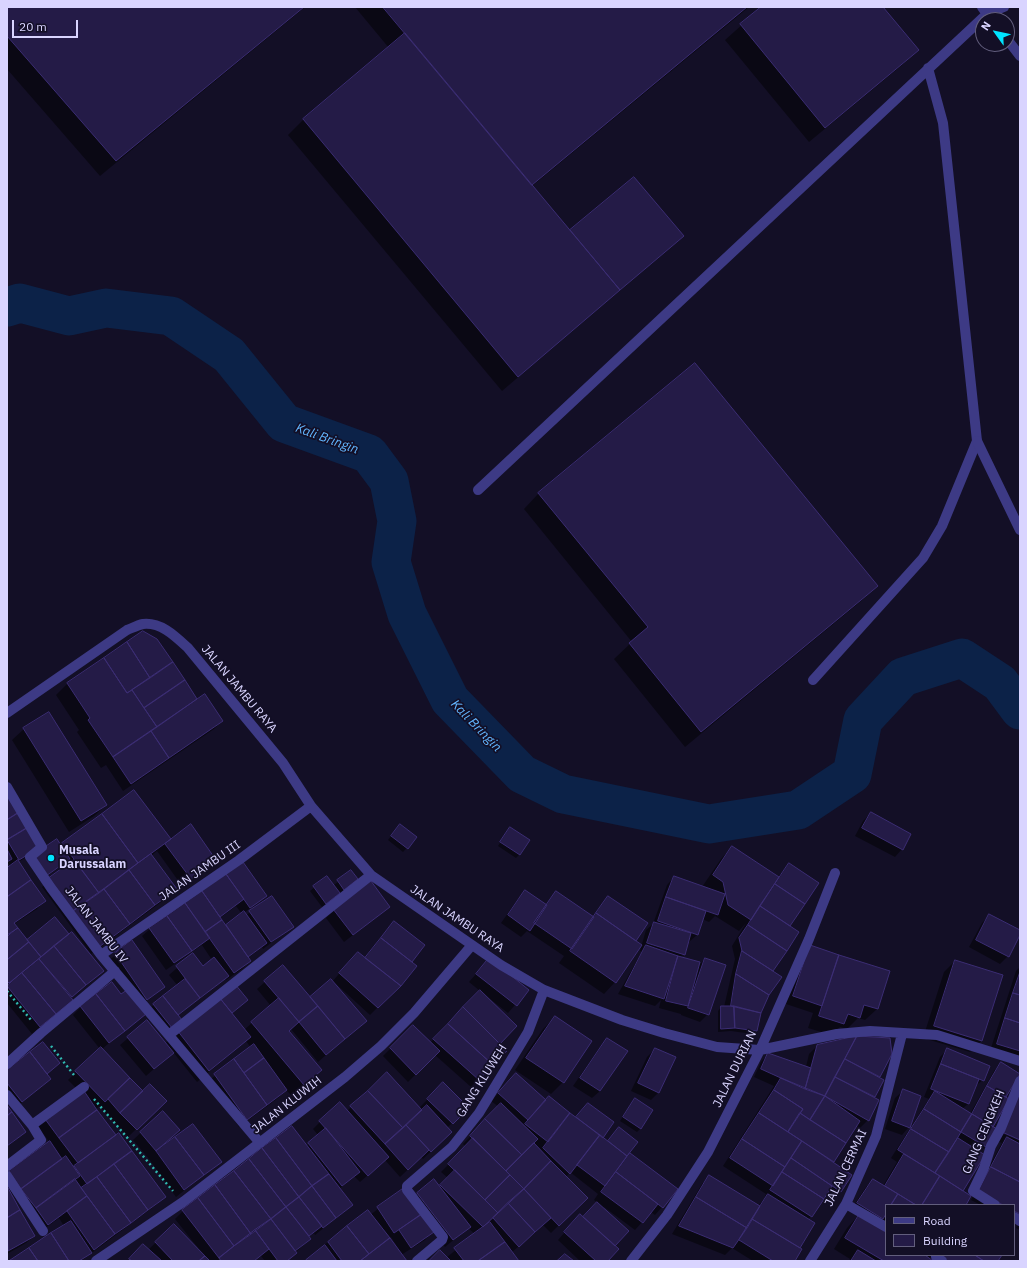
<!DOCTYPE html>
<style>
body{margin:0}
#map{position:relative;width:1027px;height:1268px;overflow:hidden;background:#130f26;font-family:"IBM Plex Sans",sans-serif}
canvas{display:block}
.frame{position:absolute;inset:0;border:8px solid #d9d4ff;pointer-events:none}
.legend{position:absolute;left:885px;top:1204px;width:130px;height:52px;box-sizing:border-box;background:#130f26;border:1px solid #625e7d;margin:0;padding:5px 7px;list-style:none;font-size:12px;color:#d9d4ff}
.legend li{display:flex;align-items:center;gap:8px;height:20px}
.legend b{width:20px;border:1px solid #625e7d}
.north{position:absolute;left:975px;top:12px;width:40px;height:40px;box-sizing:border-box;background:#130f26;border:1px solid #625e7d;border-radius:50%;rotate:303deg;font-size:11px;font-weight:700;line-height:16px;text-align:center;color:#d9d4ff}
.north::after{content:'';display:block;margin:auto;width:14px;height:18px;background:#00e5ff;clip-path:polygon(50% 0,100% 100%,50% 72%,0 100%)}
.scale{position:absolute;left:12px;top:20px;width:66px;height:18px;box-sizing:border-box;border:2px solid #d9d4ff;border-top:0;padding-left:5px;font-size:12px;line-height:14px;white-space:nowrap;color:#d9d4ff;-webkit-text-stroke:3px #130f26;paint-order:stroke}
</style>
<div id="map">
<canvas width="1027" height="1268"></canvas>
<div class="frame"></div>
<ul class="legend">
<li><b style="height:5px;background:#3d3a85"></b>Road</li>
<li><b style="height:11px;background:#241b47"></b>Building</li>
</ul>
<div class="north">N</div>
<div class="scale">20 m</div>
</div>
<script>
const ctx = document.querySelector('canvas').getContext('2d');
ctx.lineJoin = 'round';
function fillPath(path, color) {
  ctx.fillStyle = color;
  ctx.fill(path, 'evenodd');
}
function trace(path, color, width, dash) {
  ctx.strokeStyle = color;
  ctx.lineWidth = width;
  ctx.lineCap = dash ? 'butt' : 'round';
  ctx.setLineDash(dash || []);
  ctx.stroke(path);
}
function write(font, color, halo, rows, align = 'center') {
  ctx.font = font + ' "IBM Plex Sans",sans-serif';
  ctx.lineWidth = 3.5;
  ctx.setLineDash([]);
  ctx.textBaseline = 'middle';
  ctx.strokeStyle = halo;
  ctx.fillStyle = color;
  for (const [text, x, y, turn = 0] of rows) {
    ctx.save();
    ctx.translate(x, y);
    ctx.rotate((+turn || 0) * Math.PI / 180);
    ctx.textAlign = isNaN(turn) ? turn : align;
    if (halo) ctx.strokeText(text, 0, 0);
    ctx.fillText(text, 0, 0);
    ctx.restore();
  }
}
const shadow = new Path2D(`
 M7 7H305L100 176 7 69Z
 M355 7H749L532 186 570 232 634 178 683 236 502 391 288 135 303 120 389 48Z
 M762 7H882L917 50 902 65 809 142 725 40Z
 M539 493 877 586 861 601 685 747 614 659 632 642 524 509Z
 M143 633 156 640 197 700 222 721 214 729 123 791 106 765 101 768 77 732 79 730 56 695 67 684Z
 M24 729 106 805 94 816 69 832 12 740Z
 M134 792 170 841 215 860 182 886 157 851 151 856 176 889 168 897 91 954 42 887 62 870 60 867 42 879 63 844Z
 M7 797 30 855 18 862 44 901 37 909 14 924 27 942 55 918 69 935 95 978 71 998 64 1007 32 1034 7 1003V869L11 867 7 862Z
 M871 813 902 849 895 857 855 836 863 821Z
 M397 829 416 838 403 852 388 840Z
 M507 832 520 854 516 858 498 846Z
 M732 847 778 877 789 864 817 883 789 926 798 932 772 971 768 995 760 1013 756 1031 753 1034 731 1031 718 1032V1011L721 1007H724L735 959 732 946 746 923 739 931 715 916 709 922 702 919 697 935 689 942H688L684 954 681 957 697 967 705 959 708 1014 700 1022 681 1015V1014L659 1008 661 1000 655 1006 618 994 642 952 640 951 646 930 653 924 667 885 674 877 702 887 721 859Z
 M243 863 266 895 244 913 246 916 250 912 292 927 263 949 262 947 248 958 250 961 242 969 226 980 225 978 177 1016 180 1020 168 1031 150 1008 178 986 169 975 193 954 203 967 212 960 202 945 166 970 142 936 150 929ZM236 906 242 914 225 926 220 918Z
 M351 871 354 882 322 907 310 891 327 877 333 886Z
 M525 891 546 905 557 893 592 917 608 897 635 940 615 982 604 994 559 963 564 956 527 931 521 937 501 923 518 899Z
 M389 907 344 942 326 918 334 910Z
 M989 916 1020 931 1008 956 1000 964 969 947 982 923Z
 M394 923 424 946 411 962 400 985 370 1015 335 983 365 1021 318 1062 291 1029 288 1032 320 1070 292 1096 286 1090 278 1098 239 1127 207 1082 251 1048 246 1041 197 1082 173 1052 146 1076 120 1045 147 1022 165 1044 177 1031 220 997 247 1000 231 1014 244 1030 271 1006 257 989 265 982 310 999 332 982 350 961 364 958Z
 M132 942 164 987 139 1007 144 1014 102 1049 143 1093 165 1101 128 1137 99 1106 96 1110 165 1197 157 1204 81 1261H10L64 1226 59 1218 40 1232 12 1194 11 1195 34 1236 26 1243 7 1254V1175L50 1143 38 1127 82 1094 68 1080 100 1049 73 1015 81 1007 121 995 128 990 108 961Z
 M810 946 889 972 877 1009 865 1020 858 1018 847 1029 840 1027 831 1035 808 1028 813 1013 786 1004 803 954Z
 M489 959 528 990 508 1013 486 996 485 997 499 1044 505 1051 471 1087 435 1055 408 1082 383 1056 413 1026 430 1043 480 991 469 982Z
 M955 961 982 1040 970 1052 923 1038 944 972Z
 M1020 967V1061L990 1051 1016 971Z
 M555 1017 591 1041 563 1082 551 1094 515 1070 543 1029Z
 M857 1037 891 1054 879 1078 883 1080 874 1098 868 1120 860 1128 856 1125 832 1162 840 1191 833 1199 826 1194 808 1220 794 1261H753L732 1248 725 1255 672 1234 702 1184 709 1177 758 1206 764 1199 766 1194 723 1166 774 1086 754 1077 761 1062 768 1054 806 1067 809 1054 817 1046Z
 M608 1039 600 1091 592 1098 573 1086 600 1047Z
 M655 1049 659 1092 651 1100 631 1091 647 1057Z
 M947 1050 983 1080 974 1087 968 1104 962 1109 970 1114 994 1071 1001 1063 1019 1074 1004 1097 991 1128 996 1130 985 1147 979 1153 962 1191 964 1205H886V1255H932L929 1258 933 1261 1001 1255 997 1261H849L850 1259 834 1249 847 1228 858 1216 850 1211 866 1187 873 1180 883 1186 897 1162 891 1158 929 1099 924 1097 940 1057Z
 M7 1072 46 1074 50 1079 14 1109 7 1100Z
 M387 1074 419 1108 443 1084 467 1108 447 1128 451 1132 423 1159 421 1157 400 1177 385 1160 360 1182 354 1176 339 1189 352 1205 315 1235 314 1233 308 1237 310 1239 286 1261H265L261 1256 256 1259 258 1261H128L136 1253 148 1250 174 1225 197 1249 198 1248 175 1219 183 1211 306 1146 319 1136 313 1129 320 1122 347 1111Z
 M509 1082 575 1118 588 1104 601 1138 608 1142 616 1132 637 1142 626 1156 630 1154 662 1207 655 1215 651 1212 635 1230 604 1207 613 1246 607 1261H580L558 1240 573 1223 583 1218 598 1203 594 1200 598 1194 570 1172 566 1177 586 1198 551 1233 543 1225 511 1253 518 1261H431L446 1258 475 1234 468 1228 445 1247 433 1231 425 1240 401 1255 406 1261H306L328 1242 370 1215 403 1190 411 1201 434 1181 439 1187 448 1178 441 1172 466 1147 463 1144 499 1107 491 1101ZM391 1237 401 1253 400 1254 388 1238Z
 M903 1091 909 1127 902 1135 885 1129 895 1098Z
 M635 1099 641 1128 637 1132 620 1121Z
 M7 1106 25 1132 7 1147Z
 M163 1112 179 1130 162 1147 163 1148 220 1162 176 1197 149 1159 133 1140Z
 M999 1132 1020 1141V1230L1016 1228 1018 1224 1014 1222V1205H981L971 1200 1002 1143 995 1140Z`);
const river = new Path2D(`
 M7 307 20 303 69 316 106 308 171 316 229 355 284 423 369 454 389 481 397 521 391 562 407 614 450 700 522 774 563 794 709 824 798 810 852 774 863 720 903 677 962 658 1000 683 1020 710`);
const building = new Path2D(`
 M7 7H304L116 161 7 36Z
 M383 7H747L532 185Z
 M761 7H883L919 50 825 128 740 24Z
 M405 33 620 290 518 377 303 119Z
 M634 177 684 236 620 290 570 230Z
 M695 363 878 586 701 732 629 643 648 627 538 493Z
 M143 631 157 639 173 662 150 678 127 642Z
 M127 642 150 678 127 693 104 658Z
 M104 658 127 693 132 690 157 727 113 757 88 720 90 718 67 683Z
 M173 662 185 680 144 708 132 690Z
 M185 680 197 699 157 727 144 708Z
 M205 694 223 721 169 758 151 731Z
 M49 712 107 805 81 821 23 728Z
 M151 731 169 758 131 784 113 757Z
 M134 790 171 839 138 863 102 814Z
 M7 796 18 813 7 820Z
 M871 812 911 834 903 850 862 828Z
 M18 813 27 828 7 840V820Z
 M102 814 138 863 99 893 62 843Z
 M191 824 216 860 191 879 165 844Z
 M400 824 417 837 408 849 391 836Z
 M510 827 530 840 520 855 500 842Z
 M27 828 39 848 19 860 7 840Z
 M57 839 70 859 46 876 32 856Z
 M732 846 779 877 751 920 728 905 723 882 713 875Z
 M7 849 12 859 7 862Z
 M151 854 177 889 155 905 129 870Z
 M18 860 31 880 7 897V868Z
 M74 860 99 893 73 911 49 878Z
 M243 862 267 896 250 908 226 874Z
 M789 863 819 883 805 904 775 884Z
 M129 870 155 905 130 924 104 889Z
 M351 870 358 879 344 890 337 880Z
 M226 874 244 899 220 917 202 891Z
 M327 876 340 893 326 904 313 886Z
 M674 876 725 894 718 915 666 897Z
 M31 880 46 901 14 923 18 928 7 935V897Z
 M371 881 390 907 353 935 333 909Z
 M775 884 805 904 790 926 760 906Z
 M104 889 130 924 99 947 73 911Z
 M525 890 547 905 530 931 508 915Z
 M202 891 222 920 205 932 185 903Z
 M556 891 594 917 572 949 534 923Z
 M272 896 294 927 271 942 249 911Z
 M608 896 648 923 636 941 596 913Z
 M666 897 706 911 698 935 658 921Z
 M185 903 210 938 192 951 167 916Z
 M760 906 799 932 787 951 748 925Z
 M244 911 267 943 248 957 226 925Z
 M596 913 642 945 616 983 570 951Z
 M989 914 1020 930V935L1009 957 976 940Z
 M167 916 192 951 174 963 149 928Z
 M55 917 69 934 41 957 27 940Z
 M222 920 251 961 234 973 205 932Z
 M394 921 425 945 412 962 381 938Z
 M654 922 691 933 685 955 647 943Z
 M748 925 787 951 773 971 742 951 739 938Z
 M18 928 29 942 7 960V937Z
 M72 932 104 971 86 985 54 946Z
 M381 938 417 966 401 986 365 958Z
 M132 940 165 987 147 1000 115 953Z
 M29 942 41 957 9 983 7 981V960Z
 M646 945 678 956 664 999 625 986Z
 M810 945 839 955 822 1006 793 996Z
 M54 946 86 985 72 997 39 959Z
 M742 951 782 977 769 995 736 974Z
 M358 952 401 986 378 1008 339 973Z
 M193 953 203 966 214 957 229 976 200 998 176 966Z
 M839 955 890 971 878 1009 864 1005 860 1018 848 1014 844 1024 819 1016Z
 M678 956 700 962 688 1006 666 1001Z
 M489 958 529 990 517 1006 476 974Z
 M705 958 726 965 709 1015 688 1008Z
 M39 959 73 1000 56 1014 22 973Z
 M955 960 1003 975 982 1041 934 1026Z
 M283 965 318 1006 299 1022 264 981Z
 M1020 972V995L1013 993Z
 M22 973 56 1014 40 1027 7 986Z
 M736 974 769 995 761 1013 731 1006Z
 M185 979 200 998 178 1015 163 996Z
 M331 979 367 1021 345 1039 310 997Z
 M112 982 121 994 127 990 146 1014 125 1031 96 994Z
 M235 984 248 1000 232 1013 219 997Z
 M480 990 517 1026 500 1044 463 1007Z
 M1013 993 1020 995V1023L1005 1018Z
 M96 994 125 1031 109 1043 80 1006Z
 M163 996 182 1020 172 1028 153 1004Z
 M219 997 251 1037 209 1071 177 1030Z
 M279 998 299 1022 289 1031 322 1070 304 1085 251 1022Z
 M318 1006 345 1039 326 1055 299 1022Z
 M721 1006H734L735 1028 721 1029Z
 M734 1006 761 1013 757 1031 735 1028Z
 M463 1007 507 1051 493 1065 448 1024Z
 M555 1016 592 1041 564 1083 526 1058Z
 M1005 1018 1020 1023V1051L997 1044Z
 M147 1020 174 1053 154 1069 127 1037Z
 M448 1024 493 1065 479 1080 433 1039Z
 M413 1025 440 1051 416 1075 390 1048Z
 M857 1036 825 1096 805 1089 817 1045Z
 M857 1036 890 1038 892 1054 880 1077 845 1059Z
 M607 1038 628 1051 600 1091 580 1078Z
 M43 1042 60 1063 47 1074 30 1052Z
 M254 1044 264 1058 244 1073 234 1059Z
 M101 1047 130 1078 105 1102 75 1071Z
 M655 1048 676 1057 659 1093 638 1083Z
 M947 1048 990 1066 984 1081 941 1064Z
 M30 1052 51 1079 22 1102 7 1083V1070Z
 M768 1053 811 1068 805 1089 761 1069Z
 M264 1058 287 1090 267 1105 244 1073Z
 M234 1059 267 1105 247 1120 214 1074Z
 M845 1059 884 1080 875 1097 835 1077Z
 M1001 1062 1020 1074 1006 1097 987 1086Z
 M941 1064 979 1079 969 1104 931 1089Z
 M387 1072 422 1110 403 1128 368 1091Z
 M516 1073 546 1100 528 1120 498 1093Z
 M835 1077 879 1100 869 1121 825 1096Z
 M130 1078 143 1091 120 1113 108 1099Z
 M781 1078 825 1096 810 1120 800 1113 803 1109 774 1090Z
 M443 1082 469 1108 453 1124 427 1099Z
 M150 1084 167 1101 137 1130 120 1113Z
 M987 1086 1009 1099 993 1127 972 1114Z
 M903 1089 921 1096 910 1128 892 1121Z
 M774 1090 803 1109 788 1132 759 1113Z
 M84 1091 97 1110 59 1138 45 1119Z
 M368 1091 403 1128 385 1144 350 1106Z
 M935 1091 972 1114 961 1132 924 1109Z
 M1020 1091V1140L1002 1132Z
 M549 1096 570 1113 548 1142 525 1124Z
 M825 1096 860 1121 846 1143 810 1120Z
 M635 1098 653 1110 641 1129 623 1117Z
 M340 1102 389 1157 368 1176 319 1121Z
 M501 1103 538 1139 522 1155 485 1119Z
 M588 1103 614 1122 603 1138 576 1117Z
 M7 1105 12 1112 7 1116Z
 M427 1105 452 1132 431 1152 406 1125Z
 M924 1109 961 1132 949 1152 911 1129Z
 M97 1110 116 1135 78 1163 59 1138Z
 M163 1111 180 1130 156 1151 140 1132Z
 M12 1112 26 1132 7 1146V1116Z
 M570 1113 600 1135 570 1174 543 1148Z
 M759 1113 802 1141 785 1167 742 1139Z
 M800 1113 846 1143 834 1162 788 1132Z
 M972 1114 997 1129 986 1147 961 1132Z
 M485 1119 522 1155 506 1171 470 1136Z
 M193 1124 222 1162 204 1175 175 1137Z
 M406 1125 429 1150 408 1170 385 1144Z
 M292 1126 329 1174 312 1186 276 1138Z
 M619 1127 638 1142 627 1156 608 1141Z
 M326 1128 360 1172 342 1186 308 1143Z
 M911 1129 949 1152 935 1173 898 1150Z
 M119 1133 132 1151 87 1184 74 1166Z
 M600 1135 627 1156 605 1186 577 1165Z
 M175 1137 204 1175 184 1190 156 1151Z
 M1007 1137 1020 1144V1182L991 1167Z
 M276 1138 312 1186 299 1197 262 1148Z
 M473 1138 510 1175 485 1200 448 1164Z
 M958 1138 985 1155 963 1191 935 1173Z
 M742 1139 785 1167 773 1186 730 1158Z
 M50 1141 62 1159 21 1189 9 1171Z
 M802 1141 852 1175 841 1192 791 1158Z
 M534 1143 551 1161 524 1189 506 1171Z
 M262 1148 299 1197 286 1207 249 1159Z
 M132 1151 166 1197 148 1210 114 1164Z
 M630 1153 678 1189 663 1208 616 1172Z
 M904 1154 940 1176 922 1205H916L885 1186Z
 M66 1156 80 1176 36 1208 21 1189Z
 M791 1158 832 1186 824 1199 782 1172Z
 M249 1159 286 1207 271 1219 234 1171Z
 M551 1161 588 1198 559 1226 524 1189Z
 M114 1164 148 1210 131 1223 97 1177Z
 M991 1167 1020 1182V1214L1014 1211V1205H1003L978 1192Z
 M455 1170 498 1213 483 1227 440 1185Z
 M234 1171 271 1219 251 1234 215 1185Z
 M616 1172 658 1204 643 1223 601 1192Z
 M782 1172 824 1199 812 1217 770 1190Z
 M329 1174 353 1205 336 1218 312 1186Z
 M510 1175 524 1189 498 1213 485 1200Z
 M709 1175 760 1206 747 1228 696 1197Z
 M940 1176 971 1196 966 1205H922Z
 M97 1177 131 1223 115 1234 81 1188Z
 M75 1179 87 1196 48 1225 36 1208Z
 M434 1179 471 1227 453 1240 417 1193Z
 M873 1179 898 1194 891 1205H886V1214L883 1219 857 1203Z
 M215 1185 251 1234 234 1246 198 1198Z
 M7 1186 20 1210 7 1218Z
 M312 1186 336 1218 323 1228 299 1197Z
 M404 1188 422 1214 394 1233 377 1207Z
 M524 1189 551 1218 535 1232 508 1203Z
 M768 1194 815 1223 800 1248 752 1219Z
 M898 1194 916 1205H891Z
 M87 1196 115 1234 94 1250 67 1211Z
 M299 1197 322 1226 309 1236 286 1207Z
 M696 1197 747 1228 733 1248 679 1226Z
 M198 1198 234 1246 219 1258 182 1210Z
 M597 1202 629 1231 615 1246 583 1217Z
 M508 1203 535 1232 519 1247 493 1218Z
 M286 1207 311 1239 295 1251 271 1219Z
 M20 1210 35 1236 8 1251 7 1218Z
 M368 1210 390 1238 369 1254 347 1226Z
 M422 1214 434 1232 411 1248 399 1230Z
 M580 1214 619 1249 608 1261H596L564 1232Z
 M859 1215 886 1231V1255H925L933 1261H884L845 1238Z
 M271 1219 297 1253 287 1261H278L255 1230Z
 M752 1219 802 1249 795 1261H773L739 1240Z
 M71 1221 92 1253 79 1261H69L51 1233Z
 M490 1222 505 1242 478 1261H464L454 1248Z
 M174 1224 205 1256 199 1261H173L155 1242Z
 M347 1226 369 1254 360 1261H342L328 1242Z
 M255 1230 269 1249 254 1261H221L219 1258Z
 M51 1233 69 1261H38L29 1248Z
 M390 1238 407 1261H360L369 1254Z
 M505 1242 519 1261H478Z
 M143 1244 162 1261H132L129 1259Z
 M325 1245 337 1261H306V1260Z
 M29 1248 38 1261H9Z
 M440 1250 451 1261H429Z
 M858 1250 876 1261H851Z
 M565 1254 574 1261H557Z
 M939 1255H975L984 1261H945Z
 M975 1255H1002L998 1261H984Z
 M205 1256 210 1261H199Z`);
const path = new Path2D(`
 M7 991 31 1020
 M51 1046 74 1075
 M94 1099 173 1191`);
const lane = new Path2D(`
 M992 20 987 14 1004 7
 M1007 39 1020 56
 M478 490 987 14 982 7
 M813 680 923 558 942 526 977 441 943 123 928 68`);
const street = new Path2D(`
 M977 441 1020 530
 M7 713 127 630C132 628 138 625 143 624 161 622 175 636 188 648L283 763 311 806 371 875 501 965 544 990 622 1020 664 1033 717 1047 760 1050 837 1034 870 1031 937 1035 1020 1061
 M7 787 42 847 30 857 51 888 101 955 260 1143
 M101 955 239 860 311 806
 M170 1034 371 875
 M7 1064 41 1033 115 971
 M7 1095 32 1125 41 1140 7 1166
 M32 1125 84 1087
 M7 1176 43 1231
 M846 1204 886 1227
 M995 1205 973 1191 984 1168 991 1146 1001 1128 1020 1081
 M1014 1217 1020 1221
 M936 1255V1257L942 1261
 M96 1261 183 1202 345 1077 381 1046 414 1013 472 945
 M417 1261 442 1240 443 1237 407 1190V1186L452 1147 479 1113 528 1032 544 990
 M631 1261 667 1215 708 1152 760 1050 809 939 835 873
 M810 1261 846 1204 876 1136 902 1034`);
const markers = [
 [51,858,4,"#00e5ff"]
];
const streetNames = [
 ["JALAN JAMBU RAYA",239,689,50],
 ["JALAN JAMBU III",200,871,-35],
 ["JALAN JAMBU RAYA",457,919,34],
 ["JALAN JAMBU IV",96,925,52],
 ["JALAN DURIAN",735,1069,-64],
 ["GANG KLUWEH",482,1081,-58],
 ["JALAN KLUWIH",287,1105,-38],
 ["GANG CENGKEH",984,1132,-67],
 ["JALAN CERMAI",846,1168,-65]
];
const poiNames = [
 ["Musala",59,851],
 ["Darussalam",59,865]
];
const waterNames = [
 ["Kali Bringin",327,439,20],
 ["Kali Bringin",476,726,46]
];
fillPath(shadow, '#0007');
trace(river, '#0c2248', 39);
fillPath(building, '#241b47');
trace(building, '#3b2d73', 1);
trace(path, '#2fb8b0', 2.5, [2, 3]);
trace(lane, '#3d3a85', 10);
trace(street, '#3d3a85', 10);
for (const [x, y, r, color] of markers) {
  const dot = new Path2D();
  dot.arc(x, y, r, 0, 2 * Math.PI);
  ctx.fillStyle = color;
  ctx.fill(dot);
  trace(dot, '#130f26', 1.5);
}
write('12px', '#d9d4ff', '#130f26', streetNames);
write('bold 12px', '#d9d4ff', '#130f26', poiNames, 'left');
write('italic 13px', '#62b6ff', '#130f26', waterNames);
</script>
